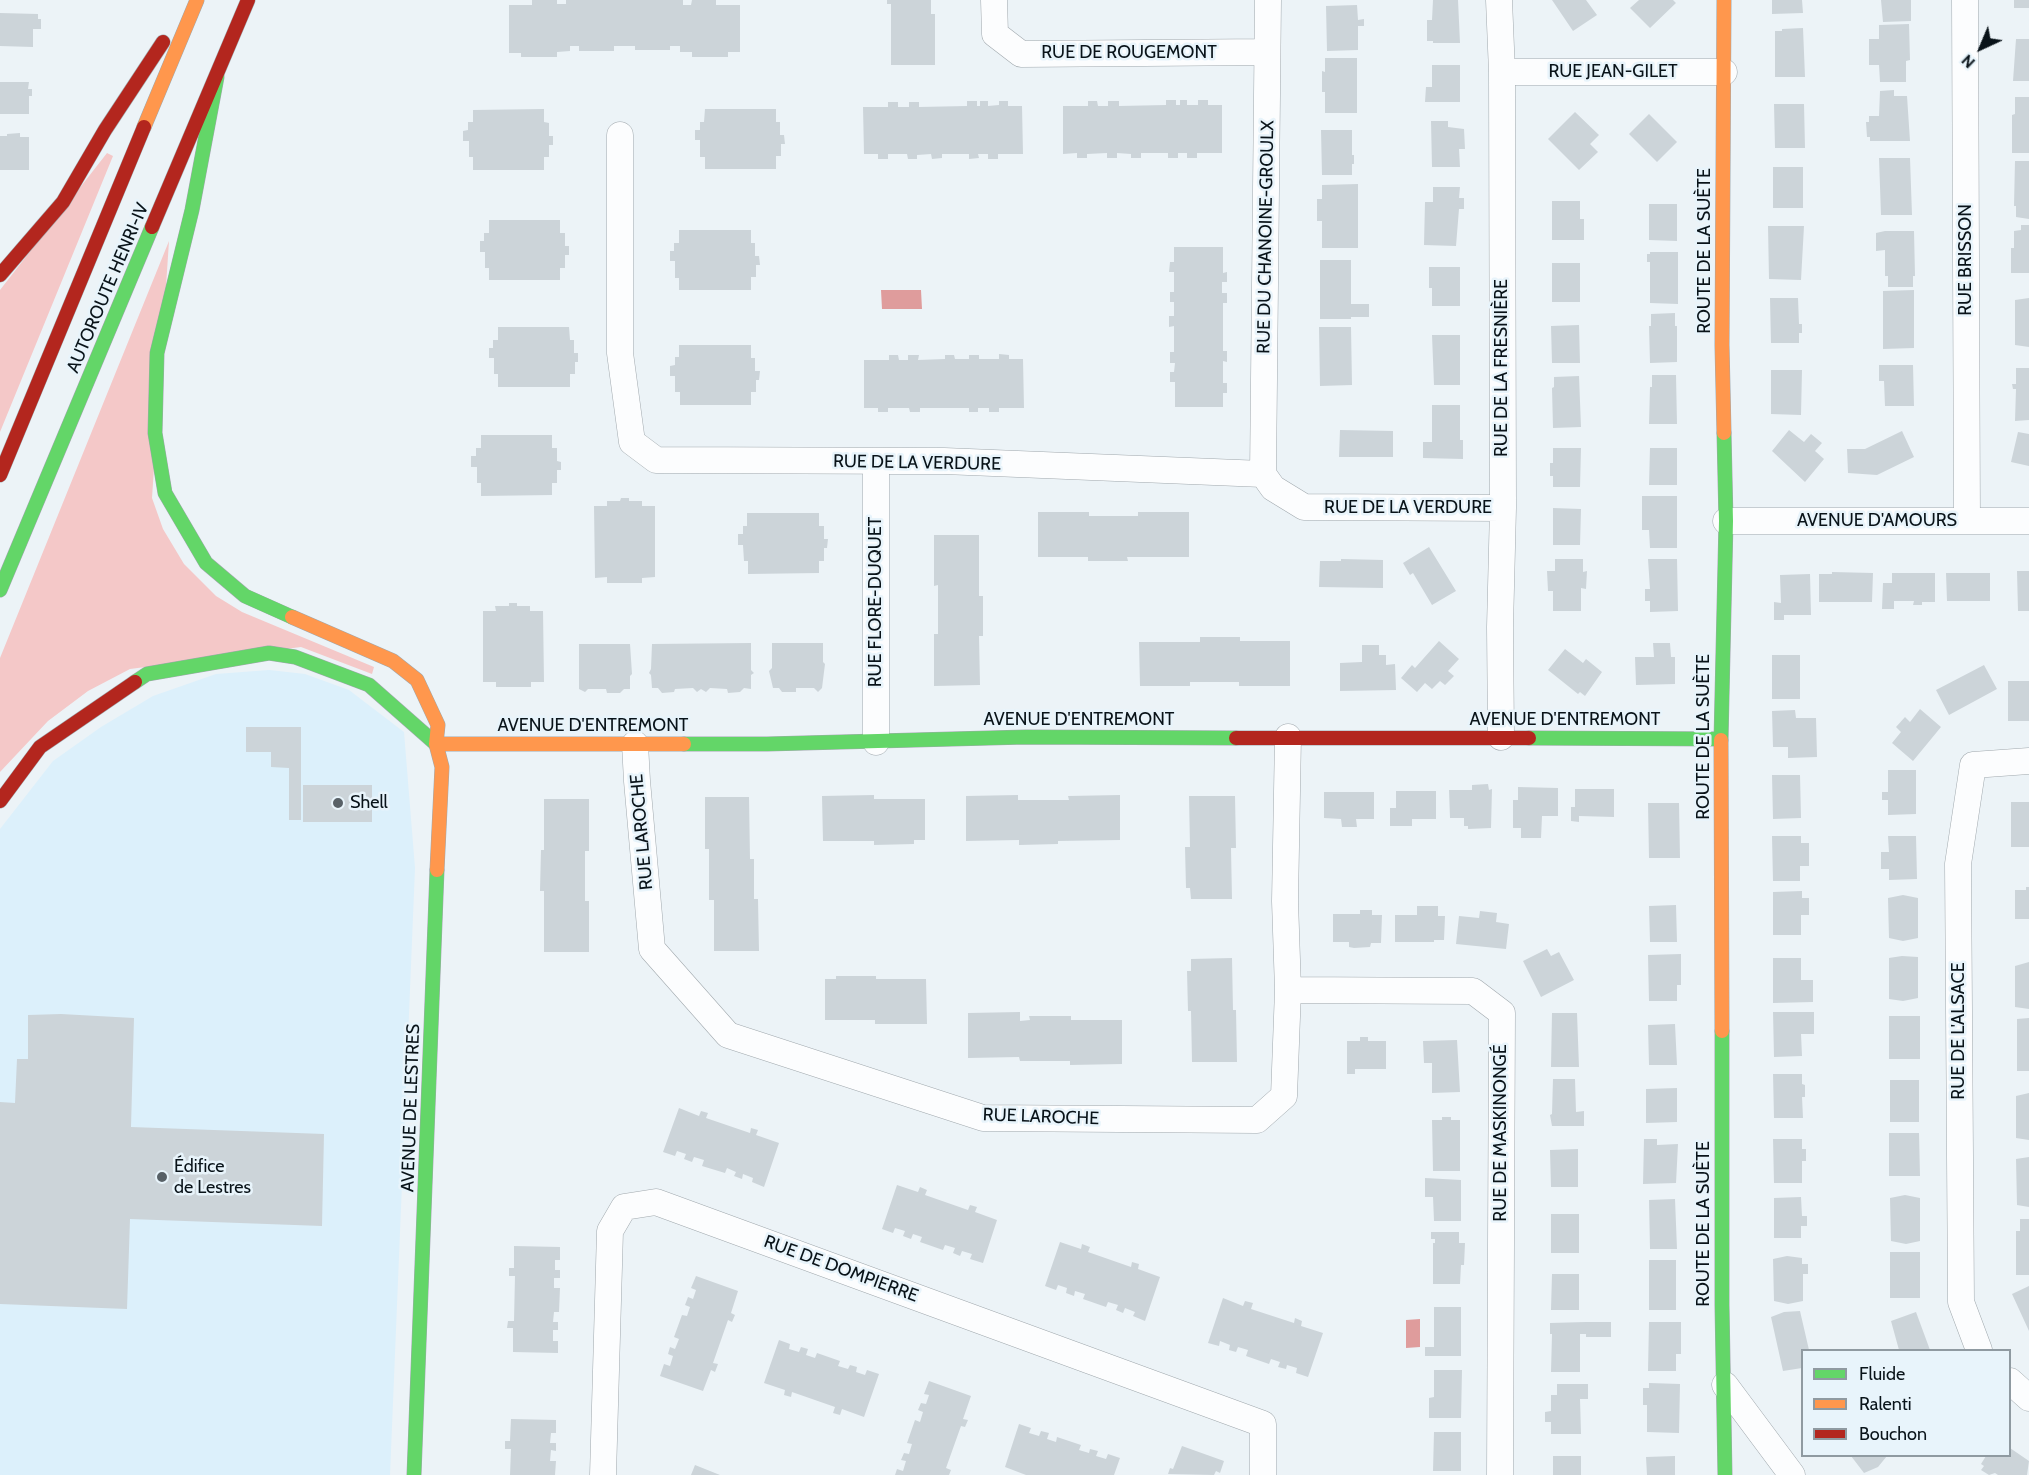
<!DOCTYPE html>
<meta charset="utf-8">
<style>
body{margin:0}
#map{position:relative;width:2029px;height:1475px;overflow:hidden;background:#ecf3f7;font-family:Cabin,sans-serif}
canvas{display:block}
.legend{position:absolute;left:1801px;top:1349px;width:210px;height:108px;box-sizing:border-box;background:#e8f4fb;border:2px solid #8f9aa1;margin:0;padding:8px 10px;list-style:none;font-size:18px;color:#091319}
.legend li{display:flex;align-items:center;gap:12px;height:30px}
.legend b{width:30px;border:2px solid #8f9aa1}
.north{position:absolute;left:1951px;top:18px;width:60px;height:60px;-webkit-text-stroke:4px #e8f4fb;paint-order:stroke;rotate:224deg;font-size:16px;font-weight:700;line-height:24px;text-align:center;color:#091319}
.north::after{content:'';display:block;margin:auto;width:21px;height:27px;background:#091319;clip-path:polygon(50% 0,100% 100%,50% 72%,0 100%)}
</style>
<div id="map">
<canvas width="2029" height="1475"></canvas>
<ul class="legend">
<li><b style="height:8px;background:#63d668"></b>Fluide</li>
<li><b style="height:8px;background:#ff974d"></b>Ralenti</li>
<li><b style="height:8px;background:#b3261e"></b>Bouchon</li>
</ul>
<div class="north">N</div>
</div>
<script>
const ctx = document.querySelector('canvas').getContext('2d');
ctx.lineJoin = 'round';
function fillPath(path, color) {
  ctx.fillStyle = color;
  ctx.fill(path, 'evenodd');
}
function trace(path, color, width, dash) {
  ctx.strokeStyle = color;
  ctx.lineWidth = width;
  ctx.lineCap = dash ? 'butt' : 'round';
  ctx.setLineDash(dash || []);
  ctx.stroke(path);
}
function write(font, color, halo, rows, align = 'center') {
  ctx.font = font + ' Cabin,sans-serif';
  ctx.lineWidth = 5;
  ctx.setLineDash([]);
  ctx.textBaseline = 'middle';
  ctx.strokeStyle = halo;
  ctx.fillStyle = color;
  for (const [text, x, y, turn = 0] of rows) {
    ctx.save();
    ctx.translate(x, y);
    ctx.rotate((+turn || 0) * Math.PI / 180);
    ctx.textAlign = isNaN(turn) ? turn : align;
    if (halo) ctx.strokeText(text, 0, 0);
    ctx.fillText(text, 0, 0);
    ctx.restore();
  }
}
const built = new Path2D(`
 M269 670 305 674 349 690 404 732 415 868 390 1475H0V829L53 761 101 727 153 696 216 674Z`);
const green = new Path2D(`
 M107 153 113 156 0 432V290Z
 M169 241 152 498 163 529 184 564 216 596 242 612 374 667 372 674 301 647 130 669 88 691 48 721 0 772V658Z`);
const water = new Path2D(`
 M881 290H921L922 309H882Z
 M1420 1319V1347L1406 1348V1320Z`);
const building = new Path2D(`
 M532 0H557V4H566V0H683V5H691L692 0H716V5H740V52H728V57H692V52H680V46H670V50H635V46H614V51H579V46H570V51L557 52V57H521V53H509V5H532Z
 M887 0H931V14H935V65H891V4H887Z
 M1433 0H1458L1460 43H1433V41H1427V20H1432Z
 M1552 0H1586L1597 15 1573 31Z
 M1639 0H1673L1676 3 1650 28 1630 8Z
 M1772 0H1802L1803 13 1772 14Z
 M1881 0H1911V21L1883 22Z
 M2014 0H2029V8H2014Z
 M1357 5 1358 20 1364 19V26H1358V50L1327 51 1326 6Z
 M0 13 38 14V19H41V29H33V47L0 46Z
 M1909 24 1910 60 1906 61V82H1880L1879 65H1869V39H1879V25Z
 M1803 28 1805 77H1775V31H1782V29Z
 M2016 39H2029V81H2013Z
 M1325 58H1357V113H1325V92H1322V71L1325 72Z
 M1432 65H1460V102H1425L1426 87H1432Z
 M0 82H29L28 89H32V96H29V114H0Z
 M1894 90V96H1907L1910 141H1870V137H1867L1866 122H1869V116H1879L1880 91Z
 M2015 97H2029V153H2012V115L2015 114Z
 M1166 100H1176V105H1180V100H1187V105H1198V100H1208V105H1222V153H1197V158H1187V153H1178V158H1168V153H1141V158H1131V154L1117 153V158H1107V153L1087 154V158H1077V153L1063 154V106H1088V101H1097L1098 106H1108V101H1119V106L1166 105Z
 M967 101H977V106H980V101H988V106L999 105V101H1008V106H1022L1023 154H998V159H988V154H978L979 158 969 159V154H942V158L932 159 931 154 917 155V159H908L907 154H888V159H878V154H864L863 107H888V102H898V107H909V102H919V107L967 106Z
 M1774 104H1804L1805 148H1775Z
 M544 109V122L549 123V136H553V145H549V157H544V170H473V157H469V141H463V131L468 130V122H473V110Z
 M705 109H776V122H780V135H784L785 144H781V156H776V169H705V157H700V140H695V130H700V122H704Z
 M1575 112 1599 135 1590 144 1598 152 1579 170 1548 139Z
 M1649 114 1677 142 1657 162 1629 134Z
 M1431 121H1448V127L1464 129 1465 149H1459L1460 167H1432Z
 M1321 130H1352V155H1354V164H1352V175H1322Z
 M20 133V137H29V170H0V136H7V134Z
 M1879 158H1910L1912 215H1881Z
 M2015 161H2029V219L2016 217V206H2014Z
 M1773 167H1803V208H1773Z
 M1358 184V248H1322V221H1317V199H1322V185Z
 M1433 187H1460L1459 198H1464V209H1459L1456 246 1424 245 1425 202H1433Z
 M1552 201H1580V219H1584V240H1552Z
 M1649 204H1677V241L1649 240Z
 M489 220H560V233H565V246H569V255H565V268H560V280H489V268H485V252H480V241H484V233H489Z
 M2021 225H2029V273H2011V248H2014V231L2021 230Z
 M1768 226H1804L1801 280 1769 279Z
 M679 230H751V243H755V256H759L760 265H756V277H751V290H679V278H675V261H670V251H674V243H679Z
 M1885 231H1914L1915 276H1913V287H1888V276H1885V250L1876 251V233Z
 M1174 247H1223V273L1227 272V282H1222V293H1227V303H1223V351H1227V362L1223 361V383H1227V393H1223V407H1175V382H1170V372H1174L1175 363H1170V352H1174V326L1169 327V316H1174V302H1170V292H1174V272H1169L1170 262H1174Z
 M1650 252H1678V304L1650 303V262H1647V254H1650Z
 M1320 260H1351V304H1369V317H1351V319H1320Z
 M1552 263H1580V302H1552Z
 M1429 267H1460V306H1432V288H1429Z
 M1914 290V348L1883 349V291Z
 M1770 298H1798L1799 324H1802V333H1799V343H1771Z
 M2029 298V347L2015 345V300Z
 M1675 313V326H1677V362L1650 363 1649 326H1651V314Z
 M1579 325 1580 363H1552L1551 326Z
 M498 327H569L570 340H574V353H578V362H575V374H570V387H498V374H494V358H489V348H493V340H498Z
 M1319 327H1351L1352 385 1320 386Z
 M1432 335H1460V385H1434Z
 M679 345H751V358H755V371H760L759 380H756V392H751V405H680V392H675V376H670V366L675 365V357H679Z
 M999 354 1009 355V359H1023L1024 408H999V412H989V408H978V412H969V408H920V412H910L909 408H888V412H878V408H864V360H889V355H898L899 360H908V355H919L918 360 945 359V355H954L955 359H969V355H979V359H999Z
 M1879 365H1913L1914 406H1885L1884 381H1879Z
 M2016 368H2029V420L2015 421 2016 389H2013L2012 384H2016Z
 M1771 370H1802L1801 415 1771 414Z
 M1652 375H1676L1677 424H1649L1650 387H1652Z
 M1579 376 1581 427 1553 428 1552 388 1554 387V377Z
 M1432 405H1460V440H1463V459L1423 458V442H1432Z
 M1340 430 1393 431V457H1339Z
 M1789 430 1804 442 1811 434 1822 443 1815 451 1824 459 1805 482 1772 451Z
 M1902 431 1914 457 1877 475 1848 473 1847 449H1865Z
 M2018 432 2029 434V466L2011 462Z
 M481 435H552V448H557V461L561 462V470H557V483H552V495L481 496V483H477V467H471V456H476V448H481Z
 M1553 448H1581L1580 487H1553V476H1550V463H1553Z
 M1650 448H1677V485H1649Z
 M1642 496H1677V548H1650L1649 530H1642Z
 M621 498H629V501H642V506H655V577L642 578V583H607V577L595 578 594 506H607V501H620Z
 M1553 508 1581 509 1580 545H1553Z
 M1038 512H1089V516H1138V512H1189V557H1127L1128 561H1088V557H1038Z
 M747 513H819V526H824V539H828L827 548H824V561H819V573L748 574V561H744L743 545H738V534H743V526H747Z
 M934 535H979V596H983V636H979L980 685 934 686V634H938V585L934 586Z
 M1429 547 1456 591 1432 605 1413 573 1410 575 1403 563Z
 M1341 559 1383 560V588L1319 587 1320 561H1341Z
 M1555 559H1583V572L1587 571 1586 589 1581 588V611H1553V591H1548L1547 571H1555Z
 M1648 559H1677L1678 611 1650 612V601H1645V589H1650Z
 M2017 571H2029V611H2018Z
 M1832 572 1873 573 1872 602H1819V574H1832Z
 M1892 573H1935V602H1922V605H1913L1914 601H1894V609H1882L1883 583H1892Z
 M1946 573H1990V601H1947Z
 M1810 574 1811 615H1784V620H1774V602L1781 603 1780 575Z
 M509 603H517V606H530V611H543L544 682H531V687H496V682H483V611H496L495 606H509Z
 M1200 637H1240V641H1290V686H1239V682H1190V686H1140L1139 642H1200Z
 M1439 641 1459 659 1448 671 1454 676 1445 685 1440 681 1432 689 1425 683 1417 692 1401 678 1412 665 1415 668Z
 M751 643V670L754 673 751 675V689L744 688 740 692 728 693 727 689 710 688 706 692 701 689 697 692 693 688 675 689 674 692 662 693 658 688H652L651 675 649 673 651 669 652 644Z
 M772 643H823V662L825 664 822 688 818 692 814 688H796V692H782L779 688H773L769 671 772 668Z
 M1653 643H1670L1671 657H1675V684L1636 685 1635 657H1654Z
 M579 644H630L632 674 630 676V689H624L620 693H607L606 689H588L585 692 579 689Z
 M1362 645H1379V655H1386V665L1395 664 1396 690 1340 691V663L1362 662Z
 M1565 649 1583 663 1586 659 1602 672 1585 696 1580 692 1578 694 1548 670Z
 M1772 655H1800V699H1772Z
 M1984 665 1997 689 1949 715 1936 690Z
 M2008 681H2029V721H2008Z
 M1920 709 1941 727 1913 761 1892 743 1901 732 1896 727 1905 717 1910 722Z
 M1795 710 1796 718H1816L1817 757 1788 758V747H1773L1772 711Z
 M246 727H301V820H289V768L271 767V752H246Z
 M1888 770H1916V814L1888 815V800H1882V792H1888Z
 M1772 775H1800L1801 818 1773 819Z
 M1488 784 1489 790 1492 789 1491 828 1468 829V826H1464V818H1450L1449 790H1472V785Z
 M303 785H372V822H303Z
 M1518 787 1558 788V816H1542L1541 838H1521V828H1513V800H1518Z
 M1575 789H1614V817L1579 816V822L1571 821V807H1575Z
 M1396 791H1436V819H1412V826H1390V808H1396Z
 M1324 792H1374V819H1356L1357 827H1342L1341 819 1324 818Z
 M874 795V799H925V840H914V844L874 845V841H823L822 796Z
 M1018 795V800H1069L1068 796 1120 795V840L1058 841V844L1019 845V840L966 841V796Z
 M1189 796H1235L1236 848H1231L1232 899H1191L1190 888H1186L1185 847H1190Z
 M705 797H749L750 859H754V899H758L759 951H714V900H709V849H705Z
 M544 799H589V851H585V901H589V952H544V891H540L541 850H544Z
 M2011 802H2029V847H2011Z
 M1648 803H1679L1680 858H1649Z
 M1772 836H1801V843H1809V866H1800V881H1773Z
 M1888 836H1916L1917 879 1889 880V869H1881V852H1889Z
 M2026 887H2029V919H2015V890H2026Z
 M1802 891V898H1809V915H1801V935H1773V892Z
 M1903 895 1918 898V938L1903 941 1889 938 1888 898Z
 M1676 905 1677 942H1650L1649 906Z
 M1417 906H1438V916H1445L1444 940H1434V942H1395V915H1417Z
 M1360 910H1372V915H1382L1381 943H1371L1370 947 1354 948 1349 947V942H1333V914H1360Z
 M1480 911 1497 913 1496 922 1509 924 1506 949 1456 944 1459 916 1479 918Z
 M1547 949 1551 956 1559 952 1574 980 1541 997 1523 961Z
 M1681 954V985H1677V1001H1649L1648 955Z
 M1902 956 1918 957V998L1903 1001 1889 999V958Z
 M1232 958 1233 1010H1236L1237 1062H1192L1191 1011H1188L1187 971H1191V959Z
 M1773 958H1801V980H1813V1002L1773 1003Z
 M2029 962V1009L2015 1007V966Z
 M836 976H876V979H926L927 1024H875V1020H825V979H836Z
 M1020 1012V1021L1030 1020 1029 1016H1071V1020H1122V1064L1070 1065V1061H1020L1019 1057 968 1058V1013Z
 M1773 1012H1814V1034H1801L1802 1056 1774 1057Z
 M1552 1013H1577L1579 1067H1551Z
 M61 1014 134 1018 131 1127 324 1134 322 1226 130 1219 127 1309 0 1304V1102L15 1103 17 1059H28V1015Z
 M1889 1016H1920V1059H1889Z
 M2029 1018V1071H2017V1019Z
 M1675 1024 1677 1065H1649L1648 1025Z
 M1360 1037H1368V1041H1386V1069H1355V1074H1347V1041H1360Z
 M1457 1040 1460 1092 1432 1093V1063H1424L1423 1041Z
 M1773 1074H1802V1084L1805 1085V1097H1802L1803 1118H1774Z
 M1553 1079H1575L1576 1112 1584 1111V1126H1552L1550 1115 1552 1114Z
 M1890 1080H1919V1122H1890Z
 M1677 1088V1122L1646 1123V1089Z
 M2029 1093V1140L2016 1138V1096Z
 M679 1108 699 1116 701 1111 708 1113 706 1118 750 1133 751 1128 758 1130 756 1135 779 1143 764 1187 752 1182 753 1178 743 1174 742 1179 734 1176 736 1172 727 1168 725 1173 702 1166 704 1160 694 1157 692 1162 684 1159 686 1154 677 1151 675 1156 663 1152Z
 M1442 1117H1451V1120H1460V1171H1433L1432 1120H1442Z
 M1889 1133H1919L1920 1176H1889Z
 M1644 1139H1657V1145L1678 1144 1676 1183 1643 1184Z
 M1773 1139H1802V1149H1806V1161H1802V1183H1774Z
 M1578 1149V1187H1551L1550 1150Z
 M2029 1157V1207L2017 1205 2016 1159Z
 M1425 1178 1461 1180V1221H1434L1433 1197H1425Z
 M897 1185 918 1192 920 1187 927 1190 925 1195 968 1210 970 1205 977 1207 975 1212 997 1220 983 1263 970 1259 972 1254 962 1251 960 1256 953 1253 955 1248 945 1245 943 1250 920 1242 922 1237 913 1234 911 1239 903 1236 905 1231 895 1228 893 1233 882 1229Z
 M1905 1195 1920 1198V1241L1906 1244 1891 1241 1890 1198Z
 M1801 1197 1802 1216H1807V1226H1801V1238H1774V1198Z
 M1675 1199 1677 1249H1650L1649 1200Z
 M1551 1214H1579V1253H1551Z
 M2020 1219H2029V1275H2016V1231H2020Z
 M1431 1232H1459V1243H1465L1464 1265H1461L1460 1284H1433V1243H1435V1239H1431Z
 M1060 1242 1081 1249 1082 1244 1090 1247 1088 1252 1131 1267 1132 1262 1139 1264 1138 1269 1160 1277 1145 1321 1133 1316 1135 1312 1125 1308 1123 1313 1116 1310 1118 1305 1108 1302 1106 1307 1083 1299 1085 1294 1075 1291 1074 1296 1066 1293 1067 1288 1058 1285 1056 1290 1045 1286Z
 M514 1246 560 1247V1260H555V1270H560V1278H554V1288H560L559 1312H554L553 1322H558V1330H553V1341H558V1353L513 1352V1328H507L508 1321H514L515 1276H509V1268H514Z
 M1890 1252H1920V1298H1890Z
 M1787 1256 1802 1258V1264H1808V1274H1803V1301L1788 1304 1774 1301 1773 1259Z
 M1649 1260H1676V1310H1649Z
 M1552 1274H1579V1310H1551Z
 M696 1276 738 1291 731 1313 735 1315 732 1322 728 1320 713 1363 718 1364 715 1372 711 1370 703 1391 660 1376 664 1364 670 1366 673 1356 668 1354 670 1347 675 1349 679 1339 674 1337 682 1315 687 1316 690 1307 685 1305 688 1297 693 1299 696 1290 691 1288Z
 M2029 1286V1331L2012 1294Z
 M1223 1298 1243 1306 1245 1301 1253 1303 1251 1309 1294 1323 1295 1318 1302 1321 1301 1326 1323 1333 1308 1377 1296 1373 1297 1368 1287 1365 1286 1369 1278 1367 1280 1362 1271 1359 1269 1364 1246 1356 1248 1350 1238 1347 1236 1352 1229 1350 1230 1345 1220 1341 1219 1346 1208 1343Z
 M1434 1307H1461V1356H1425V1347H1434Z
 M1800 1311 1809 1350H1802V1368L1783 1371 1771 1317 1784 1312Z
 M1916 1312 1930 1350H1899L1891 1321Z
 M1586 1322H1611V1337H1586V1334H1580V1372H1551L1552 1334H1550V1323Z
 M1649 1322H1681V1354H1676V1371H1648Z
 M779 1340 790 1344 789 1349 799 1352 801 1347 808 1349 806 1355 815 1358 817 1353 840 1361 838 1366 848 1369 850 1365 857 1367 856 1372 865 1375 867 1370 879 1374 864 1417 842 1409 840 1415 833 1413 835 1407 792 1392 791 1397 784 1395 785 1390 764 1383Z
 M1434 1370H1462L1461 1418H1429V1398L1434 1397Z
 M929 1381 971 1396 963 1419 968 1420 965 1427 961 1426 946 1468 951 1470 949 1475H895L897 1469 903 1471 906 1461 901 1460 904 1453 909 1454 912 1444 907 1443 915 1420 920 1422 923 1412 918 1410 921 1403 926 1404 929 1395 924 1394Z
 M1649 1383 1680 1384 1679 1433 1647 1432V1405H1643V1388H1649Z
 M1557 1384H1588V1399H1580L1581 1434H1551V1422H1545V1412L1551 1411V1395H1557Z
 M511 1419 556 1420V1433H551L550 1443H556V1451L551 1450 550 1461H556L555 1475H510L511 1449H505V1441H510Z
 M1019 1424 1031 1428 1029 1433 1039 1436 1041 1431 1049 1433 1047 1439 1056 1442 1057 1437 1081 1445 1079 1450 1089 1453 1090 1449 1098 1451 1096 1456 1106 1459 1108 1454 1120 1458 1114 1475H1026L1005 1467Z
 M1434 1432H1461V1471H1433Z
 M1182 1446 1224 1461 1220 1473 1216 1471 1214 1475 1168 1474 1170 1468 1173 1469Z
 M2010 1448 2029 1461 2027 1475H1998L1995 1473 1989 1475 1981 1470 1984 1466 1981 1464 1986 1456H2010Z
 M1553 1456H1581V1475H1553Z
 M1675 1456V1475H1647L1646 1457Z
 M1851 1456H1887L1878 1467 1864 1473Z
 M695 1465 720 1475H691Z`);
const street = new Path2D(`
 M994 0 995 34 1021 54 1267 52
 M1499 0 1502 72 1503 508 1500 627 1501 737
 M1965 0 1967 520
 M1502 72H1724
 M620 135V353L632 442 656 460 944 461 1263 474 1273 488 1304 507 1503 508
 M876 461V742
 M1263 474 1268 0
 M1726 521H2029
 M635 744 637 781 652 949 728 1035 983 1118 1257 1120 1284 1096 1288 990 1285 901 1288 737
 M1288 990 1473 991 1502 1013 1500 1475
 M1979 1350 1961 1302 1958 864 1973 765 2029 761
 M2010 1381 2029 1398
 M1725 1385 1792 1475
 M603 1475 610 1231 624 1207 656 1202 1263 1424V1475`);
const fast = new Path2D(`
 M217 77 192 210 157 353 155 433 165 493 206 563 245 596 292 617
 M0 590 152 227
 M135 682 147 674 269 653 295 657 369 685 436 744
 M1529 738 1721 739
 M1721 740 1726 521 1724 433
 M684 744H767L1026 737 1236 738
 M1722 1031V1305L1725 1475
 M414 1475 437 870`);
const slow = new Path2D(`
 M144 127 197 0
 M1724 433 1722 345 1724 0
 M292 617 393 661 417 680 438 725 436 744
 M1721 740 1722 1031
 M437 870 442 767 436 744H684`);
const jam = new Path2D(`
 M152 227 248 0
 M0 275 63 202 105 130 163 42
 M0 475 144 127
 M1236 738H1529
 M0 801 40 747 135 682`);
const markers = [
 [338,803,6,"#586167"],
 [162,1177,6,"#586167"]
];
const streetNames = [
 ["RUE DE ROUGEMONT",1129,53],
 ["RUE JEAN-GILET",1613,72],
 ["RUE DU CHANOINE-GROULX",1266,237,-89],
 ["ROUTE DE LA SUÈTE",1705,251,-90],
 ["RUE BRISSON",1966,260,-90],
 ["AUTOROUTE HENRI-IV",108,288,-67],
 ["RUE DE LA FRESNIÈRE",1502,368,-90],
 ["RUE DE LA VERDURE",917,463,1],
 ["RUE DE LA VERDURE",1408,508],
 ["AVENUE D'AMOURS",1877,521],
 ["RUE FLORE-DUQUET",876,602,-90],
 ["AVENUE D'ENTREMONT",1079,720],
 ["AVENUE D'ENTREMONT",1565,720],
 ["AVENUE D'ENTREMONT",593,726],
 ["ROUTE DE LA SUÈTE",1704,737,-90],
 ["RUE LAROCHE",642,832,-95],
 ["RUE DE L'ALSACE",1959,1031,-90],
 ["AVENUE DE LESTRES",411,1108,-88],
 ["RUE LAROCHE",1041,1117,2],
 ["RUE DE MASKINONGÉ",1501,1133,-90],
 ["ROUTE DE LA SUÈTE",1704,1224,-90],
 ["RUE DE DOMPIERRE",841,1269,20]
];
const poiNames = [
 ["Shell",350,803],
 ["Édifice",174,1167],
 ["de Lestres",174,1188]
];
fillPath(built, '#dcf0fb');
fillPath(green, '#f4c8c8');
fillPath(water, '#df9c9c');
fillPath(building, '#ccd4d9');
trace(street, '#a0a8ad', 27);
trace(fast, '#a0a8ad', 15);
trace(slow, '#a0a8ad', 15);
trace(jam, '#a0a8ad', 15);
trace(street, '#fcfdfe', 26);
trace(fast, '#63d668', 14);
trace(slow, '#ff974d', 14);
trace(jam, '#b3261e', 14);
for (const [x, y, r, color] of markers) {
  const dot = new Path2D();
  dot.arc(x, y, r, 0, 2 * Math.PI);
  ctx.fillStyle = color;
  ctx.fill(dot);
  trace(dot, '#e8f4fb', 2);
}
write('18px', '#091319', '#e8f4fb', streetNames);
write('18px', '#091319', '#e8f4fb', poiNames, 'left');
</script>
